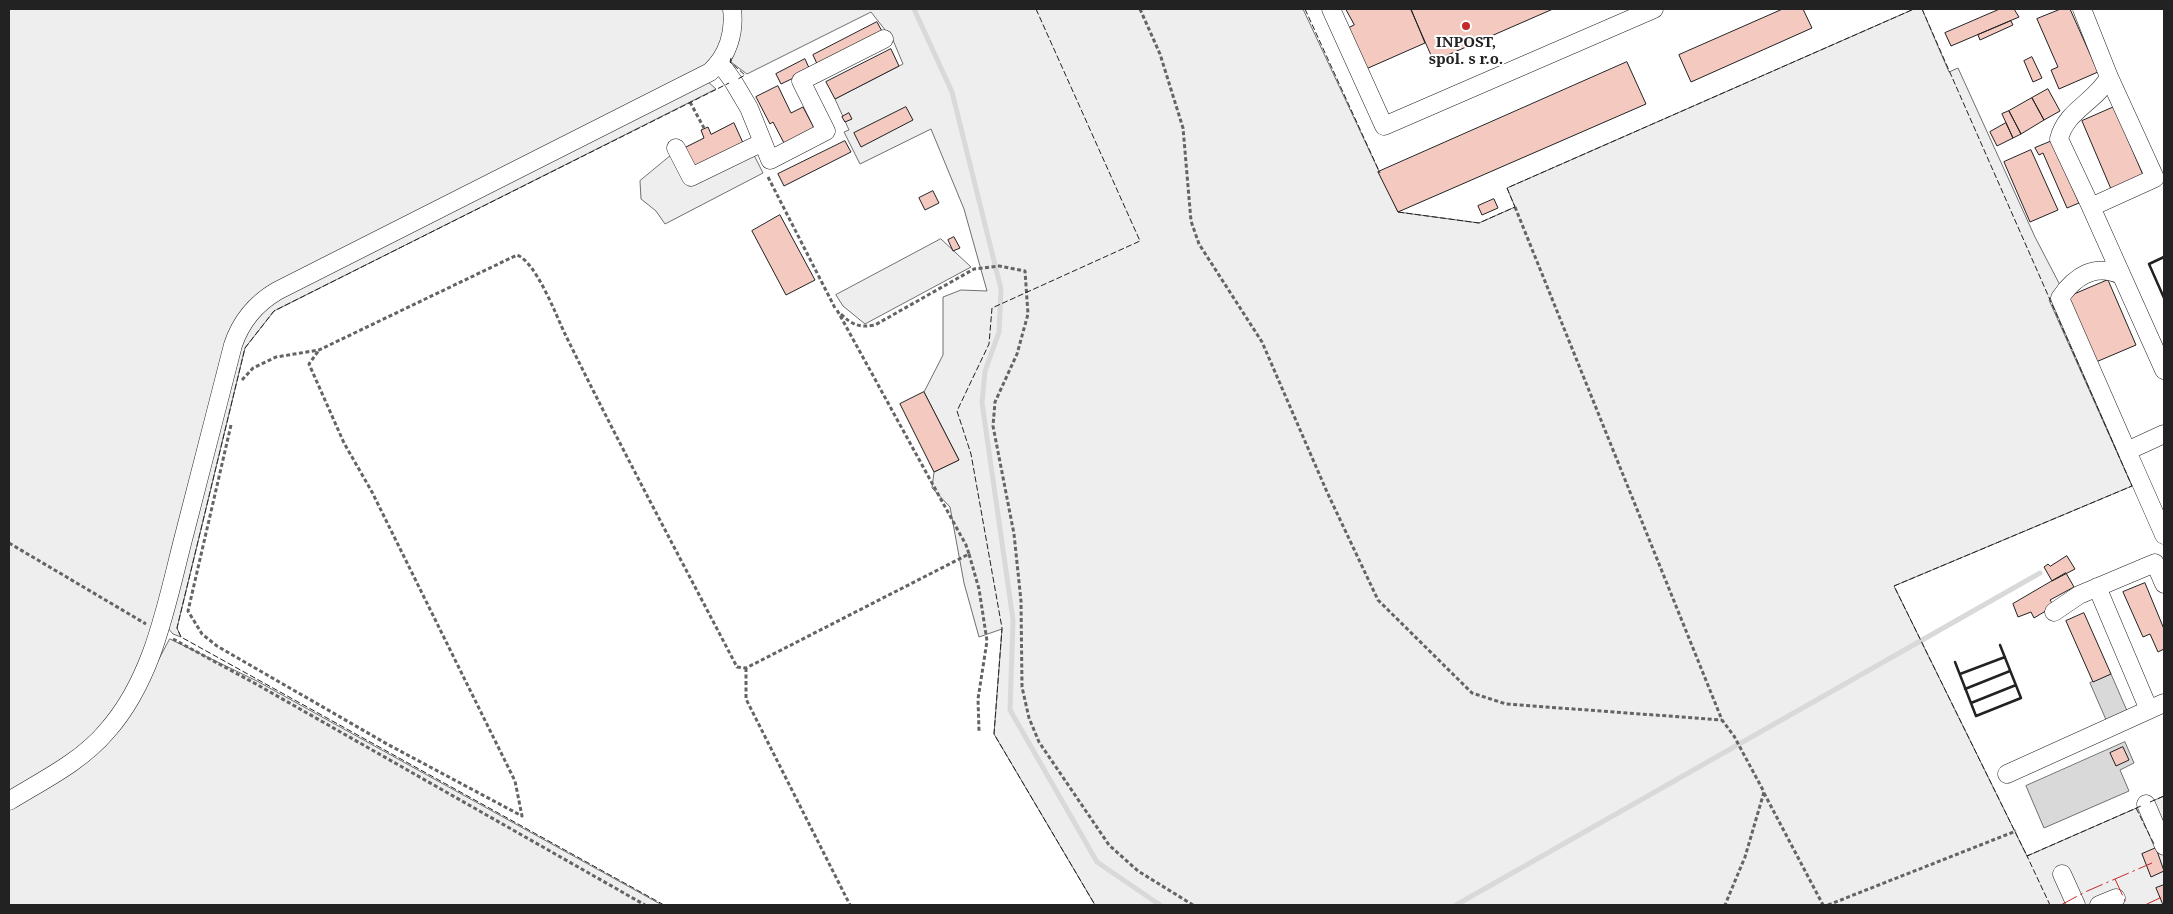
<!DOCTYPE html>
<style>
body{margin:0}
#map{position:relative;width:2173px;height:914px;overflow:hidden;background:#fff;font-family:"Noto Serif",serif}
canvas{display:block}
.frame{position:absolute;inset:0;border:10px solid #222;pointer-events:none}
</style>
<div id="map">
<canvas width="2173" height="914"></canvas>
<div class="frame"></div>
</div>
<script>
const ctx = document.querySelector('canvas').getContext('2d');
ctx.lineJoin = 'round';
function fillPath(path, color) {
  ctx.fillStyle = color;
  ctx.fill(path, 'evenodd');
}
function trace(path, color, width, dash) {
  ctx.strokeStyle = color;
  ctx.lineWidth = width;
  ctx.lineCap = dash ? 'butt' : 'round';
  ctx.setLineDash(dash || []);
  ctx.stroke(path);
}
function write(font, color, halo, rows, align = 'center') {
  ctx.font = font + ' "Noto Serif",serif';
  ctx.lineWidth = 4;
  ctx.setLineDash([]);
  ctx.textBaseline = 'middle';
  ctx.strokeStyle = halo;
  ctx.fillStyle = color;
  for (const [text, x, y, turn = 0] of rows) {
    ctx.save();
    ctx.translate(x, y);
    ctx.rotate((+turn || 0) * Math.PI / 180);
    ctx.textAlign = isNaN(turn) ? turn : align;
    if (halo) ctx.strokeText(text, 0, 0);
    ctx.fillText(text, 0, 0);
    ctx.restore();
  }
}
const green = new Path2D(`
 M9 9H726C722 41 723 52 696 73L257 297 153 632 122 701 83 747 9 796Z
 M739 9H1303L1398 212 1479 223 1515 207 1507 188 1914 9H1922L1949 72 1958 68 2035 237 2061 287 2049 300 2132 486 1894 586 2027 856 2164 796V905H1095L994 734 1002 629 979 637 964 583 950 507 932 488 934 472 959 460 924 392 943 355V297L961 290 987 291 964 209 931 129 860 164 844 132 849 130 835 99 903 64 893 40 871 12 747 74 731 62 741 18Z
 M706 80 716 89 274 311 245 348 177 628 181 637 173 634 167 627 240 342 266 305Z
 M674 153 691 186 754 155 763 173 665 224 656 211 641 199 640 181Z
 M941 239 971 267 865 324 843 306 836 295Z
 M170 639 257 681 662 905H9V806L130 713Z`);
const water = new Path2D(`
 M2111 674 2128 713 2107 722 2090 683Z
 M2125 742 2134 763 2120 770 2129 791 2044 828 2026 786Z`);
const stream = new Path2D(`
 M914 9 952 92 1001 289 999 332 985 371 982 403 1013 620 1010 710 1097 862 1160 905
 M1456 905 2040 573`);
const building = new Path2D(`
 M1346 9H1411L1425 43 1366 69 1348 28 1354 25Z
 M1411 9H1553L1434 61Z
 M1783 9H1803L1812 28 1691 82 1679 55Z
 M2000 9H2014L2019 17 1951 46 1945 33Z
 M2061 9H2070L2098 72 2059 89 2051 70 2058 67 2037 19Z
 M2011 21 2013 25 1980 40 1978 35Z
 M877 22 883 33 818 66 813 55Z
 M891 49 899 66 835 99 826 82Z
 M2032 57 2042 78 2033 82 2024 61Z
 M805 59 810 70 781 84 776 74Z
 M1627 62 1646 104 1398 212 1378 172Z
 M778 86 791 113 803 107 814 128 784 143 773 122 770 124 756 97Z
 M2048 89 2060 111 2044 120 2032 98Z
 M2032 98 2044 120 2021 134 2009 111Z
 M906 107 913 120 861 147 854 133Z
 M2114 107 2143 175 2111 189 2082 121Z
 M2009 111 2021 134 2013 138 2002 114Z
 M849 113 852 119 845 122 842 117Z
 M734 123 744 145 693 170 682 149 704 138 701 130 708 127 711 134Z
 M2006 123 2013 138 1997 146 1990 132Z
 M845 141 851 152 784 186 778 174Z
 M2052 141 2079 203 2067 208 2043 153 2039 155 2035 148Z
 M2031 150 2058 210 2030 222 2004 162Z
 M933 191 939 203 925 210 919 198Z
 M1494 199 1498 208 1482 215 1478 206Z
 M780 215 815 280 786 295 752 231Z
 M954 237 960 248 953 251 948 240Z
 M2108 280 2136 345 2096 362 2068 297Z
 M924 392 959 460 934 472 900 404Z
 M2067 556 2075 569 2052 581 2044 567 2048 564 2050 566Z
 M2066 573 2074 587 2050 600 2054 606 2034 618 2031 612 2018 617 2013 604Z
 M2145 583 2164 629V649L2158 652 2150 634 2143 637 2123 592Z
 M2084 613 2111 674 2093 682 2066 621Z
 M2123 747 2129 760 2116 766 2110 753Z
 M2156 848 2164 871 2151 877 2142 854Z
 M2164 885V905H2163L2156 888Z`);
const path = new Path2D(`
 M1140 9 1160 54 1183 128 1191 221 1199 244 1262 342 1327 492 1378 600 1472 693 1506 704 1722 720
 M690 102 704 128
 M768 177 836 310
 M1515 207 1722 720 1734 736 1764 792 1745 857 1725 905
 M841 314C852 325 860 328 875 325L974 269 999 266 1025 271 1028 314 1017 354 995 402 993 426 1014 534 1021 601 1022 687 1029 718 1039 742 1109 845 1138 871 1193 905
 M242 380 253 368 276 357 319 350 517 255C536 262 556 315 565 334 620 446 679 556 737 667L746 668 969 554 966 545 837 310
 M231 425 188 611 202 634 217 646 387 744 522 816 515 781 372 492 344 443 309 364 319 350
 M9 543 146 624
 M969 554 979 589 987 641 978 699 979 731
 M173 639 256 684 645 905
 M746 668V699L850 905
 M1764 793 1823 905
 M1828 905 2016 831`);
const minor = new Path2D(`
 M1331 9 1384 126 1654 9
 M2082 9 2109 77 2155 178 2091 207 2059 139C2066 110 2096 102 2109 77
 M720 63 733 81 749 108 770 160 826 131 801 81 884 39
 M676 148 691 177 761 143
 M2091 207 2164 370
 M2121 275C2095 263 2075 276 2060 298L2127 451
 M2164 434 2127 451 2164 535
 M2097 587 2149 710
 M2054 612 2079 595 2155 563 2164 584
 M2007 774 2164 703
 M9 801C43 780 81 762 107 731 155 677 167 600 185 532 201 470 217 407 233 345 241 321 255 304 277 291L710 72C728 56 735 32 732 9
 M2146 804 2164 846
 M2062 874 2076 905
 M2099 905 2116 898`);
const fence = new Path2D(`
 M1036 9 1140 241 992 308 989 344 957 411 971 454 1002 628 994 734 1095 905
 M1305 9 1380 173
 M1922 9 2132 486 1894 586 2027 856 2141 806
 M731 58 730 62 745 75 738 79
 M1398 212 1479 223 1515 207 1507 188 1914 9
 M2150 802 2164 796
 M2136 808 2155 846
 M2029 855 2027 856 2050 905
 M664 905 181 637 177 628 245 348 274 311 729 83`);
const wall = new Path2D(`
 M2164 257 2149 264 2164 298
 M1955 662 1976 716 2021 698 2000 645
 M1960 674 2005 657
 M1965 689 2010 671
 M1971 703 2016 685`);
const power = new Path2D(`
 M2115 879 2127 905
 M2061 905 2085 892 2152 863
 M2145 905 2164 896`);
const markers = [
 [1466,26,5,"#c62828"]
];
const poiNames = [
 ["INPOST,",1466,43],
 ["spol. s r.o.",1466,60]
];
fillPath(green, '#eee');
trace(green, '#6f6f6f', 1);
fillPath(water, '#d9d9d9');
trace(water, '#6f6f6f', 1);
trace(stream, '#d9d9d9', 5);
fillPath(building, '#f3c9c0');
trace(building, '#222', 1);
trace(minor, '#222', 19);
trace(path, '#646464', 3, [4, 2.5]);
trace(minor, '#fff', 18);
trace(fence, '#222', 1, [6, 2.5]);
trace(wall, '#222', 2.5);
trace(power, '#c62828', 1, [18, 4, 2.5, 4]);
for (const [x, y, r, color] of markers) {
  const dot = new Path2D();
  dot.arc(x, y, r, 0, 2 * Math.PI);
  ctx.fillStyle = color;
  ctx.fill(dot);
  trace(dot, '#fff', 2);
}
write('bold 15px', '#222', '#fff', poiNames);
</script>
